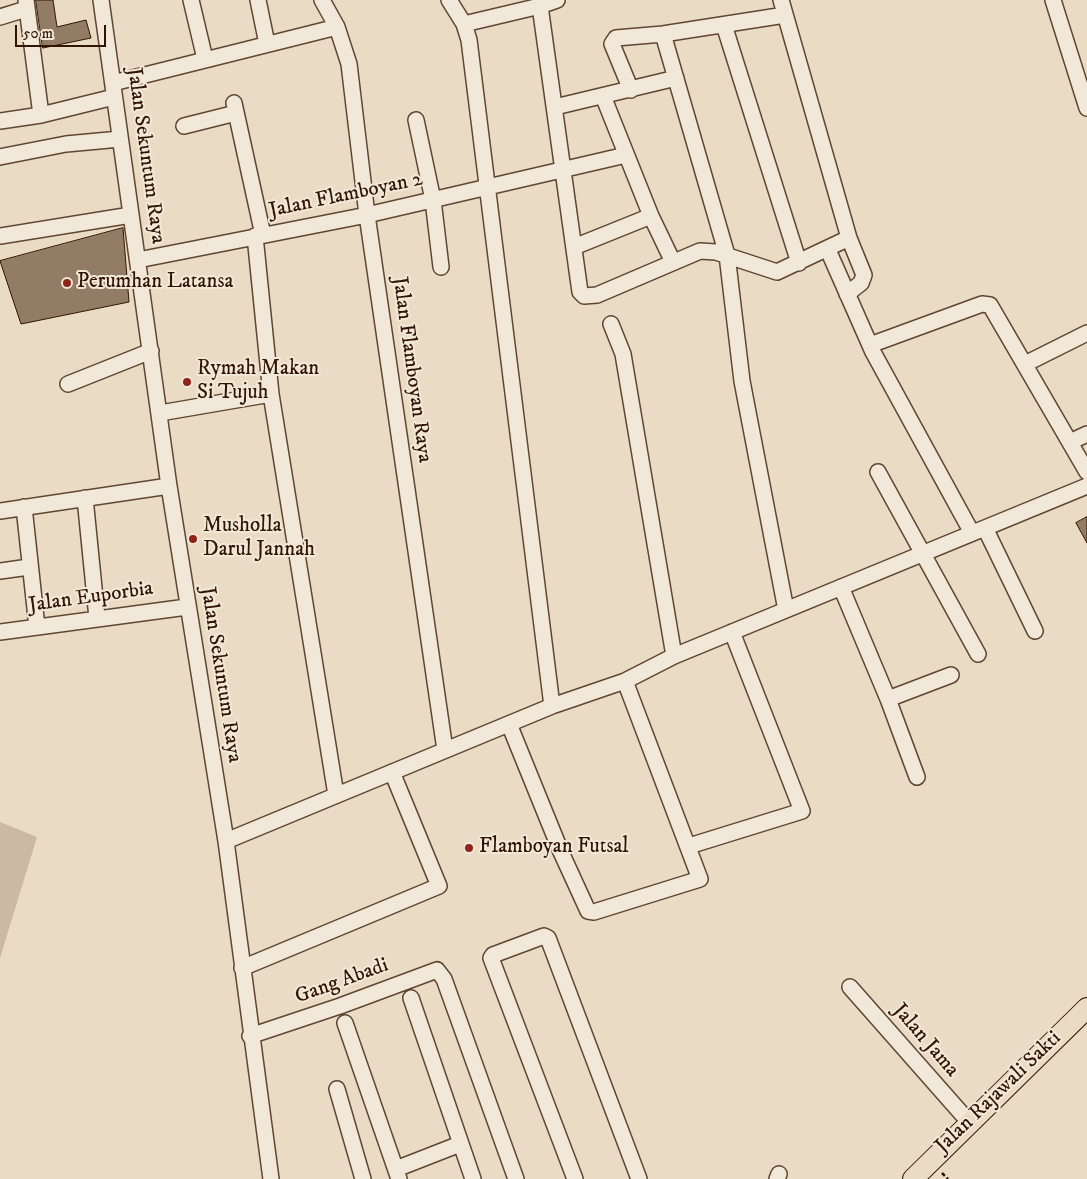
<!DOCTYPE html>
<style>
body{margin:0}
#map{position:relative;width:1087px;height:1179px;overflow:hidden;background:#eadbc4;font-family:"IM FELL DW Pica",serif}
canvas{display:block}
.scale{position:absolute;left:15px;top:25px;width:91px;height:22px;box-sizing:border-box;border:2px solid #321500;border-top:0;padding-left:6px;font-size:15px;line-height:18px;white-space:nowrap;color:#321500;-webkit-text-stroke:4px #f1e8d9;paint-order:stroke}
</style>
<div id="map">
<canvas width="1087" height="1179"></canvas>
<div class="scale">50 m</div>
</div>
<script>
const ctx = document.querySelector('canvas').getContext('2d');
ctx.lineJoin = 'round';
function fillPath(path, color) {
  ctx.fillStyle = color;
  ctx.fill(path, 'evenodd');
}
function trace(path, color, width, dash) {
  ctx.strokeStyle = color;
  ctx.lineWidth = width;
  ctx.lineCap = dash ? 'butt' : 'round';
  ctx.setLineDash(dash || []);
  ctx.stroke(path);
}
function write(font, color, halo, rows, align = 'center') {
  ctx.font = font + ' "IM FELL DW Pica",serif';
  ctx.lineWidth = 4;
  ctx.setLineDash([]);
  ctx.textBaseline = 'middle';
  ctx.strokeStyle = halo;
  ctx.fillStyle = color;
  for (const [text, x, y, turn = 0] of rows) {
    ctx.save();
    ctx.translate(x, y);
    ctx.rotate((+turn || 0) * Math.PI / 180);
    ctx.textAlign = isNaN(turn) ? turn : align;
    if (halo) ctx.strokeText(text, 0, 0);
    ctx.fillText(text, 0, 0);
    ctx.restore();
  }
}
const green = new Path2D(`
 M0 822 37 837 0 958Z`);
const building = new Path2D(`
 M36 0H53L57 27 86 20 91 38 43 48Z
 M123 228 129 302 21 324 0 261Z
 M1087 517V543L1076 523Z`);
const path = new Path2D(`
 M942 1173 948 1179`);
const minor = new Path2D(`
 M26 0 41 115 114 97
 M101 0 169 486 226 841 271 1179
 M191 0 205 59
 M258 0 267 44
 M322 0 337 27 349 64 367 215 445 750
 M449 0 464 24 469 40 552 706
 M781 0 849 238 864 275 861 283 847 294
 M1053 0 1087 108
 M540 6 580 292 584 296 597 295 700 251 716 252 777 272 849 238
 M0 17 26 9
 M464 24 540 6 557 0
 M724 25 799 263
 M663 34 727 255 742 381 786 610
 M113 83 337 27
 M631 90 612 44 616 38 663 34 785 15
 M603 96 651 216 673 262
 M234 103 263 235
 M555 107 676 78
 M416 120 433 200 441 267
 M0 121 41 115
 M184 126 236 113
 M0 157 66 144 120 139
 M0 236 131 215
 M255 236 271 394 336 795
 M574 247 651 216
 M828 250 873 352 972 533
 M138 260 367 215 626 155
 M611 324 623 354 674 656
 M870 345 982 304 990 305 1087 472
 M1025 364 1087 333
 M68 384 151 351
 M160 413 271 394
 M1070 442 1087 434
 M878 472 978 654
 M85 498 97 618
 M24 507 37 627
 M0 511 169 486
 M985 528 1035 631
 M0 571 29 567
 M841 587 888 699 917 777
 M0 632 187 607
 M888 699 951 675
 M509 724 561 852 588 911 594 912 700 879 625 681
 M226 841 552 706 625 681 674 656 1087 486
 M689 846 802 811 732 632
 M242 968 439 886 392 772
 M850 987 969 1122
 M411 998 473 1179
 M345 1023 399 1179
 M250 1036 340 1006 437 970 444 979 516 1179
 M337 1089 363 1179
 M396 1169 460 1144
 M575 1179 491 958 493 955 544 936 548 938 639 1179
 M777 1179 779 1174`);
const major = new Path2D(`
 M913 1179 1087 1008`);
const markers = [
 [67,283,5,"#8f2418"],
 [187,382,5,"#8f2418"],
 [193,539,5,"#8f2418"],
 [469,848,5,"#8f2418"]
];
const streetNames = [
 ["Jalan Sekuntum Raya",145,156,82],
 ["Jalan Flamboyan 2",346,196,-12],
 ["Jalan Flamboyan Raya",411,370,82],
 ["Jalan Euporbia",91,598,-8],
 ["Jalan Sekuntum Raya",220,675,81],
 ["Gang Abadi",342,982,-20],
 ["Jalan Jama",925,1041,49],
 ["Jalan Rajawali Sakti",999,1093,-44]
];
const poiNames = [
 ["Perumhan Latansa",77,283],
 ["Rymah Makan",197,370],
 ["Si Tujuh",197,394],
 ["Musholla",203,527],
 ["Darul Jannah",203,551],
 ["Flamboyan Futsal",479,848]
];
fillPath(green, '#cbb9a3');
fillPath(building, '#927c66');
trace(building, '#321500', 1);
trace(minor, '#604631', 18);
trace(major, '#321500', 22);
trace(path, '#321500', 2.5, [4, 2.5]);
trace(minor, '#f1e8d9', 15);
trace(major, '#eadbc4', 20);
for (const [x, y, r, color] of markers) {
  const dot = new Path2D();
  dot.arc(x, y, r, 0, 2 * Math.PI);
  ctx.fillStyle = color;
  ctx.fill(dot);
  trace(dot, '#f1e8d9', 2);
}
write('21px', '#321500', '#f1e8d9', streetNames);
write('21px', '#321500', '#f1e8d9', poiNames, 'left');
</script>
